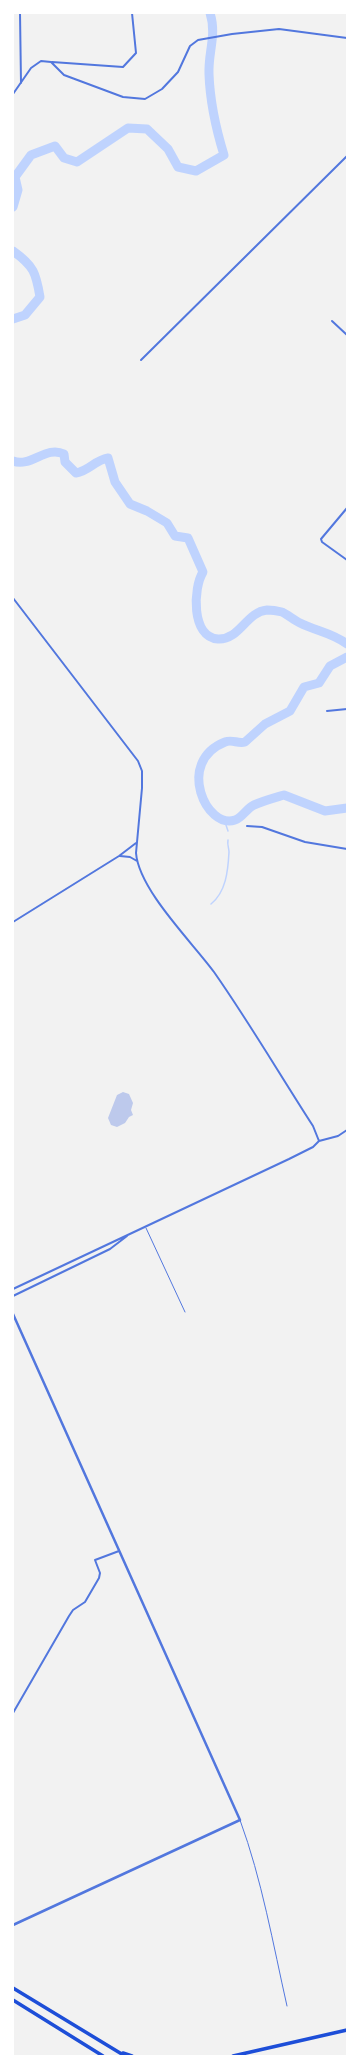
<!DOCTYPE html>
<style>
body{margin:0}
#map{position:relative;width:360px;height:2069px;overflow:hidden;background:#f2f2f2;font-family:"Alegreya Sans",sans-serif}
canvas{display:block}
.frame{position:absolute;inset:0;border:14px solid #fff;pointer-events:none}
</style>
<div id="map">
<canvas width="360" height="2069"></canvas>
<div class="frame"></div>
</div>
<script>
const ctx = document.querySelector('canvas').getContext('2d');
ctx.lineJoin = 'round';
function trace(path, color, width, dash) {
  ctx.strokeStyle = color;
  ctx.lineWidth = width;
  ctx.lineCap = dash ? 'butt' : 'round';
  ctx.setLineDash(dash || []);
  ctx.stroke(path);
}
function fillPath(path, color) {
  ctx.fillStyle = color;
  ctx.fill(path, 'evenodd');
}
const stream = new Path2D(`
 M228 821 226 825 228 831
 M211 904C226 892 228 871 229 852 229 848 227 845 228 840`);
const river = new Path2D(`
 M13 207 18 190 15 177 31 155 55 146 64 158 77 162 128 128 147 129 168 149 178 167 196 171 224 155C216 129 210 102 209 74 208 52 217 35 210 13
 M13 251C34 266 36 273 40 297L25 315 13 319
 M13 461C31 468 46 445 64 454L65 462 76 473C89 471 95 460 108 458L115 482 130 504 147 511 167 523 175 536 188 538 203 572C193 588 191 637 218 639 240 640 246 612 267 610 271 610 278 611 282 612 288 615 294 620 300 623 316 631 333 633 347 644
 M347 657 330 666 319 683 304 687 290 711 265 724 245 742C238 744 232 739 225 742 175 762 207 830 235 820 242 818 247 808 254 805 263 801 274 798 284 795L325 811 347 808`);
const building = new Path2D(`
 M123 1092 129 1094 133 1103 131 1110 133 1115 129 1117 125 1123 117 1127 111 1125 108 1118 117 1095Z`);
const service = new Path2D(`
 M146 1228 185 1312
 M240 1820C262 1880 273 1944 287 2006`);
const minor = new Path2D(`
 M20 13 21 83
 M52 62 123 67 136 53 132 13
 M13 94 31 68 41 61 51 62 64 75 123 97 145 99 162 89 178 72 190 46 198 40 232 34 279 29 347 38
 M332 321 347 335
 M141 360 347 156
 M347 508 321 539 322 542 347 560
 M13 598 138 761 142 771V788L136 853C139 890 192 942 214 972 249 1022 280 1075 313 1126L319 1141
 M327 711 347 709
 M247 826 262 827 305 842 347 849
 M120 856 130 857 137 861
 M13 922 119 856 136 843
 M319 1141 338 1136 347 1130
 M13 1289 289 1159 313 1147 319 1141
 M13 1296 110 1249 127 1236
 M13 1713 69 1616 73 1610 85 1602 99 1578 100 1573 95 1560 119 1551`);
const tertiary = new Path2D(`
 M13 1314 240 1820 13 1925`);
const primary = new Path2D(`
 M13 1988 125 2056
 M13 2000 103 2056
 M123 2053 132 2056
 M233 2056 347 2030`);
trace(stream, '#bfd3fe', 1.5);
trace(river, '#bfd3fe', 9);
fillPath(building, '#bdc9ec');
trace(service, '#5277de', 1);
trace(minor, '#5277de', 2);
trace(tertiary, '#5277de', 2.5);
trace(primary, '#1d4ed8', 3.5);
</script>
